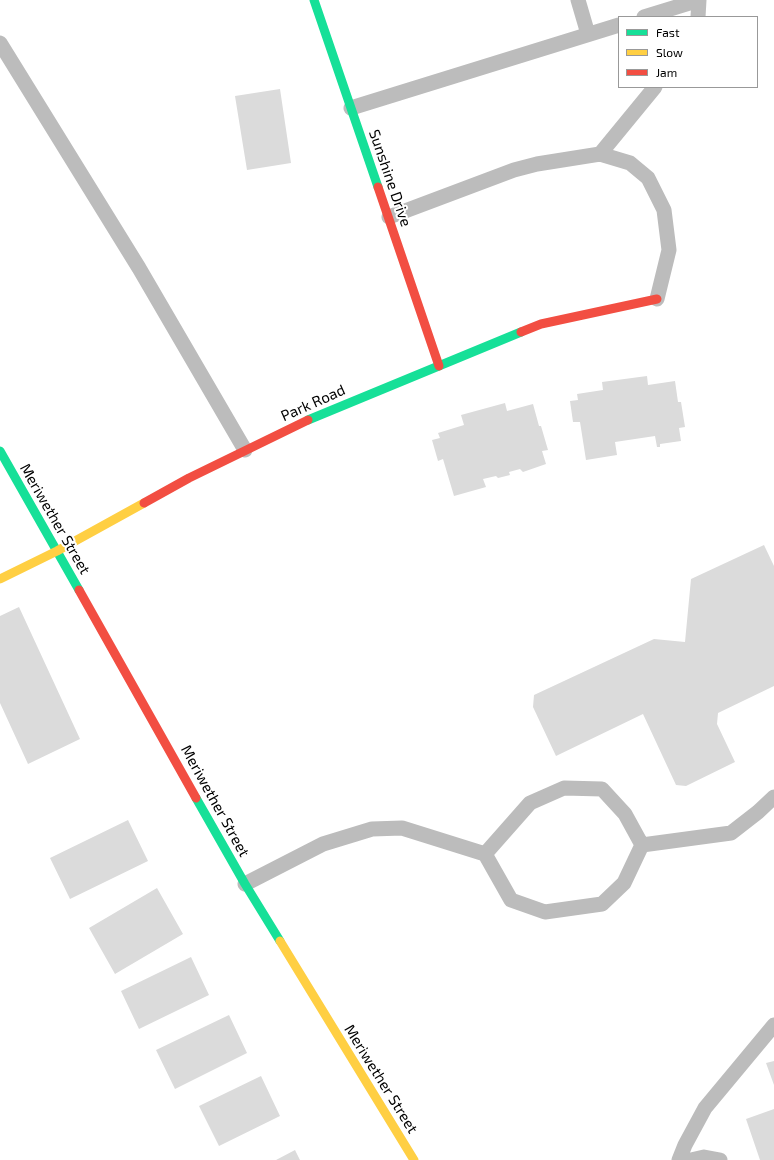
<!DOCTYPE html>
<style>
body{margin:0}
#map{position:relative;width:774px;height:1160px;overflow:hidden;background:#fff;font-family:"Exo 2",sans-serif}
canvas{display:block}
.legend{position:absolute;left:618px;top:16px;width:140px;height:72px;box-sizing:border-box;background:#fff;border:1px solid #999;margin:0;padding:5px 7px;list-style:none;font-size:12px;color:#000}
.legend li{display:flex;align-items:center;gap:8px;height:20px}
.legend b{width:20px;border:1px solid #999}
</style>
<div id="map">
<canvas width="774" height="1160"></canvas>
<ul class="legend">
<li><b style="height:5px;background:#16e098"></b>Fast</li>
<li><b style="height:5px;background:#ffcf43"></b>Slow</li>
<li><b style="height:5px;background:#f24e42"></b>Jam</li>
</ul>
</div>
<script>
const ctx = document.querySelector('canvas').getContext('2d');
ctx.lineJoin = 'round';
function fillPath(path, color) {
  ctx.fillStyle = color;
  ctx.fill(path, 'evenodd');
}
function trace(path, color, width, dash) {
  ctx.strokeStyle = color;
  ctx.lineWidth = width;
  ctx.lineCap = dash ? 'butt' : 'round';
  ctx.setLineDash(dash || []);
  ctx.stroke(path);
}
function write(font, color, halo, rows, align = 'center') {
  ctx.font = font + ' "Exo 2",sans-serif';
  ctx.lineWidth = 4;
  ctx.setLineDash([]);
  ctx.textBaseline = 'middle';
  ctx.strokeStyle = halo;
  ctx.fillStyle = color;
  for (const [text, x, y, turn = 0] of rows) {
    ctx.save();
    ctx.translate(x, y);
    ctx.rotate((+turn || 0) * Math.PI / 180);
    ctx.textAlign = isNaN(turn) ? turn : align;
    if (halo) ctx.strokeText(text, 0, 0);
    ctx.fillText(text, 0, 0);
    ctx.restore();
  }
}
const building = new Path2D(`
 M280 89 291 163 247 170 235 96Z
 M647 376 648 385 675 381 678 402H681L685 427 679 428 681 441 660 444V447H657L655 436 615 442 617 455 586 460 580 422H573L570 401 578 400 577 394 603 390 602 382Z
 M505 403 507 411 533 404 539 426H541L548 450 542 451 546 464 523 472 520 469 509 472 510 475 498 478 496 476 483 479 486 487 454 496 443 459 438 461 432 440 440 438 438 433 464 425 461 415Z
 M764 545 774 566V686L718 713 717 724 735 762 686 786 676 785 643 714 556 756 533 707 534 695 654 639 685 642 691 579Z
 M19 607 80 739 28 764 0 703V616Z
 M128 820 148 861 70 899 50 858Z
 M157 888 183 934 115 974 89 928Z
 M191 957 209 995 139 1029 121 991Z
 M229 1015 247 1053 175 1089 156 1050Z
 M774 1061V1085L766 1063Z
 M261 1076 280 1116 219 1146 199 1106Z
 M774 1109V1160H760L746 1119Z
 M295 1150 300 1160H276Z`);
const lane = new Path2D(`
 M578 0 588 34
 M644 17 699 0
 M698 17 699 0
 M0 43 139 268 245 450
 M351 108 619 25
 M600 154 630 163 648 178 664 210 669 250 657 299
 M389 217 514 170 537 164 600 154 655 87
 M642 845 731 833 758 812 774 797
 M245 884 323 844 372 829 402 828 485 854 511 900 545 912 602 904 624 883 642 845 625 814 602 789 564 788 530 803 485 854
 M679 1160 685 1145 705 1108 774 1025
 M691 1160 704 1157 720 1160`);
const fast = new Path2D(`
 M314 0 378 187
 M308 420 521 332
 M0 451 79 590
 M196 798 245 884 280 941`);
const slow = new Path2D(`
 M0 579 57 551 144 503
 M280 941 414 1160`);
const jam = new Path2D(`
 M378 187 439 366
 M521 332 541 324 657 299
 M144 503 189 478 308 420
 M79 590 196 798`);
const streetNames = [
 ["Sunshine Drive",390,178,71],
 ["Park Road",313,403,-24],
 ["Meriwether Street",55,519,60],
 ["Meriwether Street",215,801,61],
 ["Meriwether Street",381,1079,58]
];
fillPath(building, '#dbdbdb');
trace(lane, '#bcbcbc', 15);
trace(fast, '#16e098', 9);
trace(slow, '#ffcf43', 9);
trace(jam, '#f24e42', 9);
write('15px', '#000', '#fff', streetNames);
</script>
